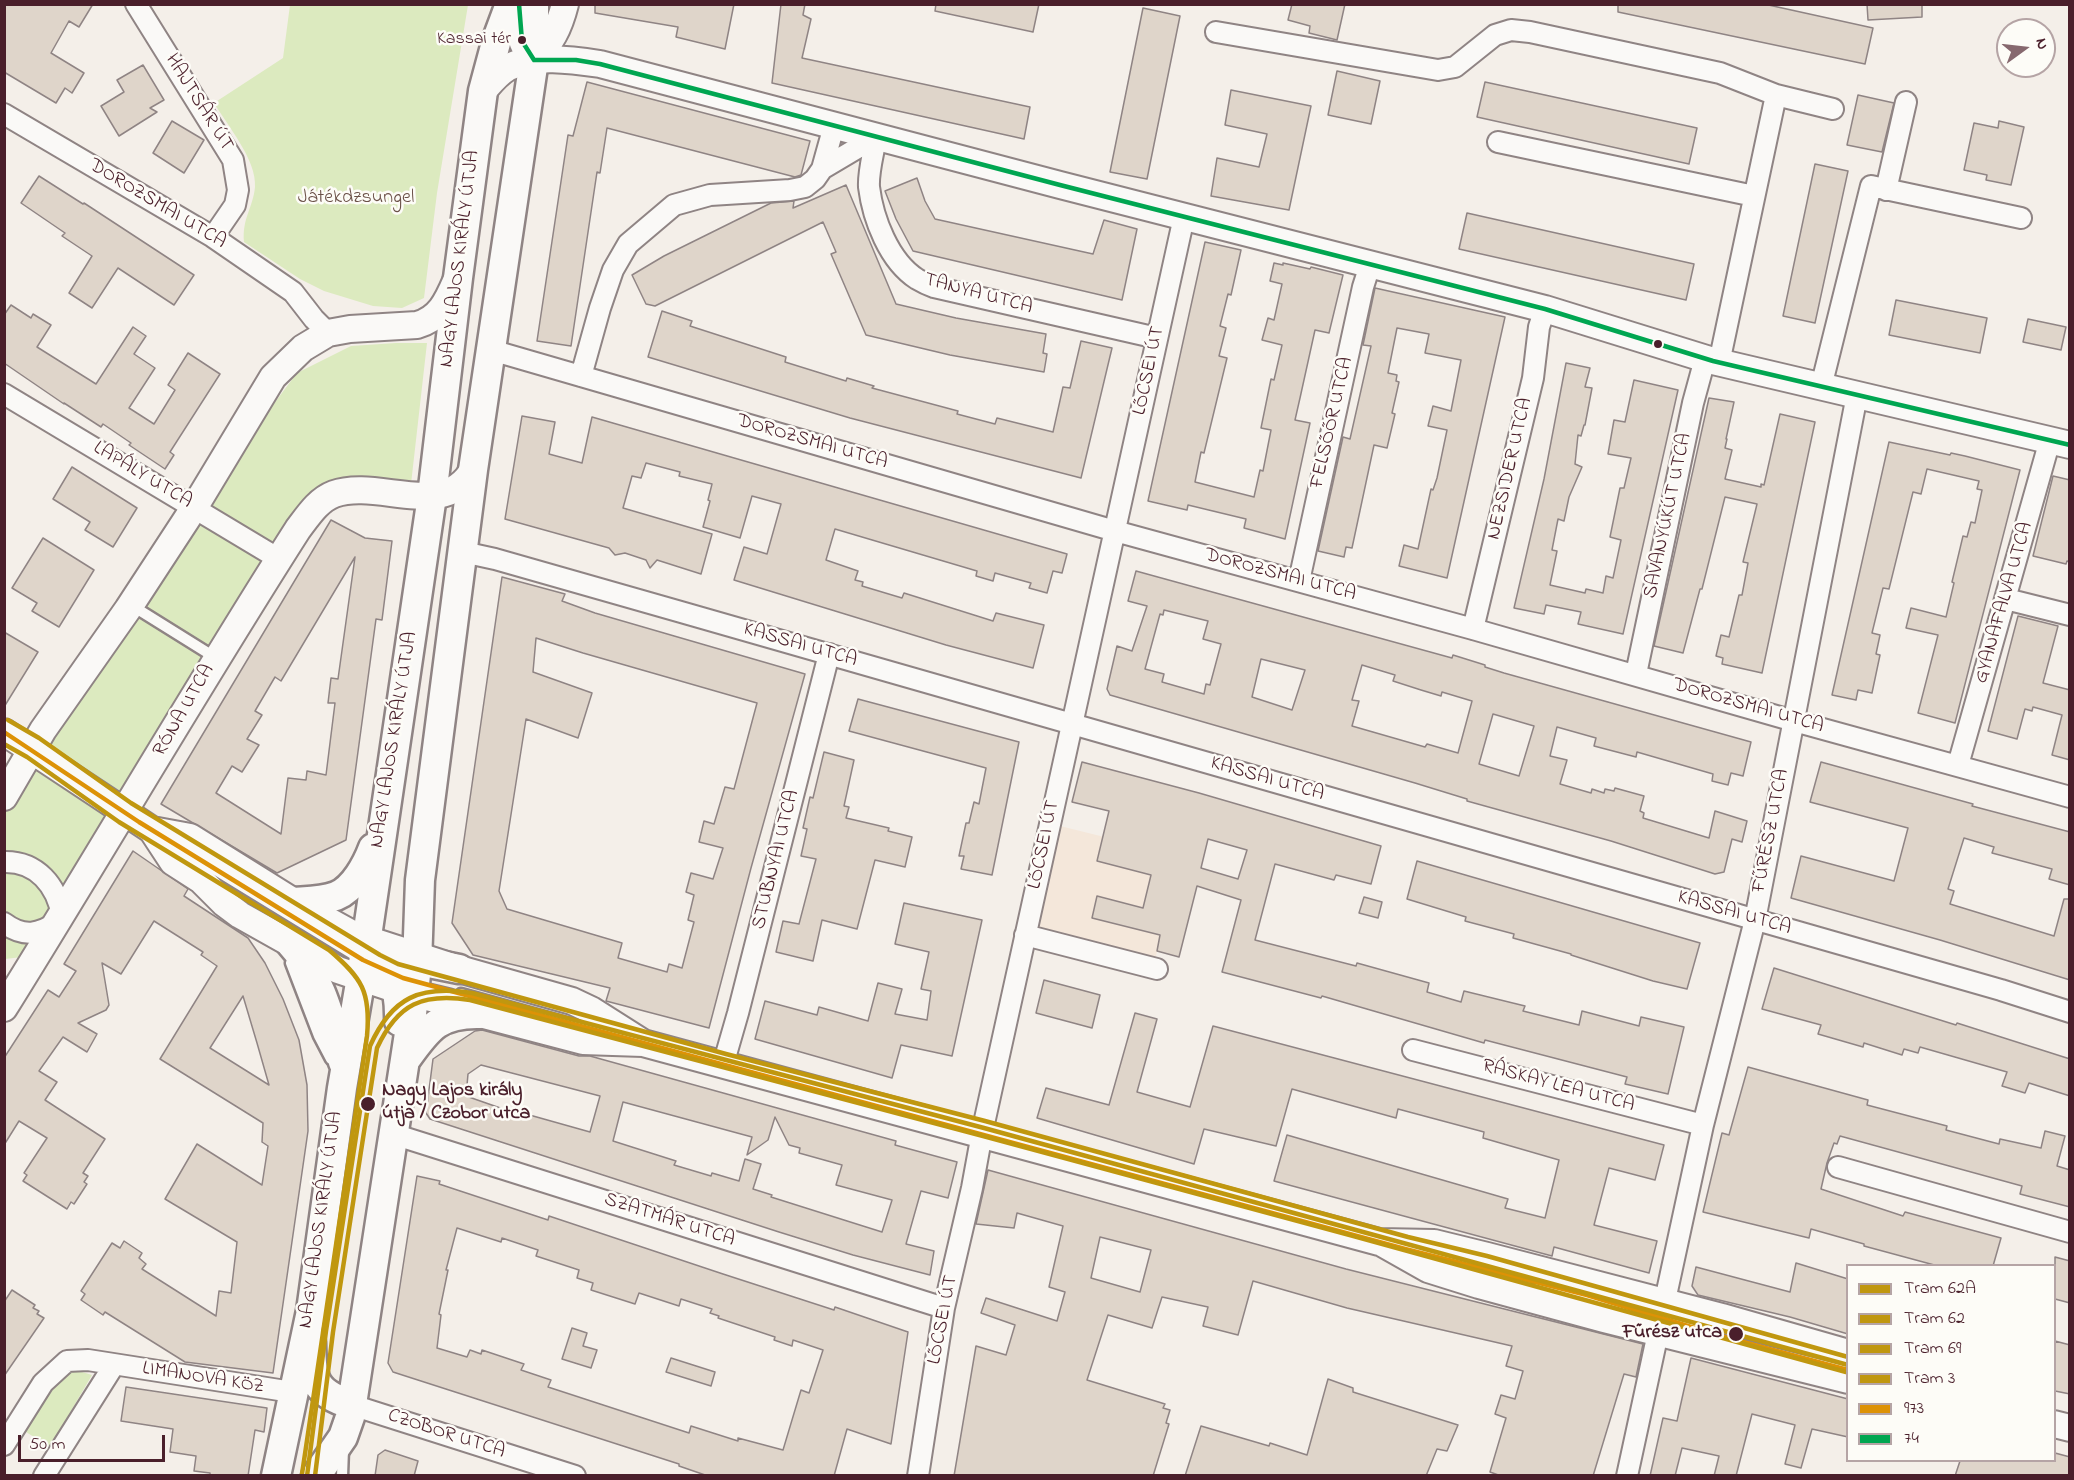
<!DOCTYPE html>
<meta charset="utf-8">
<style>
body{margin:0}
#map{position:relative;width:2074px;height:1480px;overflow:hidden;background:#f4efe9;font-family:"Indie Flower",sans-serif}
canvas{display:block}
.frame{position:absolute;inset:0;border:6px solid #4a1f2b;pointer-events:none}
.legend{position:absolute;left:1846px;top:1264px;width:210px;height:198px;box-sizing:border-box;background:#fdfcf7;border:2px solid #b5a4a5;margin:0;padding:8px 10px;list-style:none;font-size:18px;color:#4a1f2b}
.legend li{display:flex;align-items:center;gap:12px;height:30px}
.legend b{width:30px;border:2px solid #b5a4a5}
.north{position:absolute;left:1996px;top:18px;width:60px;height:60px;box-sizing:border-box;background:#fdfcf7;border:2px solid #b5a4a5;border-radius:50%;rotate:75deg;font-size:16px;font-weight:700;line-height:24px;text-align:center;color:#4a1f2b}
.north::after{content:'';display:block;margin:auto;width:21px;height:27px;background:#86686e;clip-path:polygon(50% 0,100% 100%,50% 72%,0 100%)}
.scale{position:absolute;left:18px;top:1435px;width:147px;height:27px;box-sizing:border-box;border:3px solid #4a1f2b;border-top:0;padding-left:8px;font-size:18px;line-height:21px;white-space:nowrap;color:#4a1f2b;-webkit-text-stroke:4px #fdfcf7;paint-order:stroke}
</style>
<div id="map">
<canvas width="2074" height="1480"></canvas>
<div class="frame"></div>
<ul class="legend">
<li><b style="height:8px;background:#c0970f"></b>Tram 62A</li>
<li><b style="height:8px;background:#c0970f"></b>Tram 62</li>
<li><b style="height:8px;background:#c0970f"></b>Tram 69</li>
<li><b style="height:8px;background:#c0970f"></b>Tram 3</li>
<li><b style="height:8px;background:#dd9206"></b>973</li>
<li><b style="height:8px;background:#00a651"></b>74</li>
</ul>
<div class="north">N</div>
<div class="scale">50 m</div>
</div>
<script>
const ctx = document.querySelector('canvas').getContext('2d');
ctx.lineJoin = 'round';
function fillPath(path, color) {
  ctx.fillStyle = color;
  ctx.fill(path, 'evenodd');
}
function trace(path, color, width, dash) {
  ctx.strokeStyle = color;
  ctx.lineWidth = width;
  ctx.lineCap = dash ? 'butt' : 'round';
  ctx.setLineDash(dash || []);
  ctx.stroke(path);
}
function write(font, color, halo, rows, align = 'center') {
  ctx.font = font + ' "Indie Flower",sans-serif';
  ctx.lineWidth = 5;
  ctx.setLineDash([]);
  ctx.textBaseline = 'middle';
  ctx.strokeStyle = halo;
  ctx.fillStyle = color;
  for (const [text, x, y, turn = 0] of rows) {
    ctx.save();
    ctx.translate(x, y);
    ctx.rotate((+turn || 0) * Math.PI / 180);
    ctx.textAlign = isNaN(turn) ? turn : align;
    if (halo) ctx.strokeText(text, 0, 0);
    ctx.fillText(text, 0, 0);
    ctx.restore();
  }
}
const built = new Path2D(`
 M1060 826 1181 856 1155 960 1038 931Z`);
const green = new Path2D(`
 M290 5H468L437 193 424 298 402 308 373 306 324 291 300 279 244 242C242 218 253 208 255 187 257 160 227 125 214 103L283 58Z
 M396 343H427L411 484 324 486 31 956 5 959V812L196 507 297 373 351 346Z
 M79 1371 92 1375 50 1447 26 1432 48 1394 66 1373Z`);
const building = new Path2D(`
 M4 4H93L79 27 69 21 51 53 84 73 72 93 65 88 56 103 4 72Z
 M595 4H734L725 49 676 37 678 27 595 13Z
 M781 4H805L803 15 811 19 802 58 1030 107 1024 139 772 83Z
 M936 4H1039L1033 32 935 11Z
 M1292 4H1345L1337 40 1309 33 1310 26 1288 20Z
 M1618 4H1764L1873 28 1865 64 1618 12Z
 M1867 4H1922V17L1868 20Z
 M1143 8 1180 16 1147 179 1110 172Z
 M143 65 164 100 150 108 157 112 119 136 101 106 124 92 117 80Z
 M1337 71 1380 81 1371 124 1328 115Z
 M587 82 810 141 801 175 795 177 607 128 600 173 597 172 571 346 537 341 568 135 573 136Z
 M1485 82 1697 128 1689 164 1477 117Z
 M1231 90 1311 106 1289 210 1211 196 1217 158 1259 167 1267 134 1225 125Z
 M1858 95 1894 103 1882 152 1847 145Z
 M172 121 204 140 184 173 153 153Z
 M1999 121 2024 127 2011 185 1986 180 1987 175 1964 170 1974 123 1998 128Z
 M1815 164 1848 171 1815 323 1783 316Z
 M39 176 83 204 84 203 194 275 174 305 118 268 92 308 69 293 92 256 62 236 65 233 21 203Z
 M917 178 925 201 935 219 1093 254 1104 220 1137 229 1122 300 913 251 896 219 885 191Z
 M846 185 896 304 956 318 1046 334 1043 353 1047 354 1044 372 950 355 866 335 831 254 836 252 823 222 655 306 646 304 632 275 664 256 771 203 794 201 793 208Z
 M1467 213 1694 264 1686 300 1459 249Z
 M1205 242 1241 250 1231 295 1228 294 1220 326 1226 328 1219 356 1227 358 1204 453 1201 452 1195 482 1254 497 1260 470 1263 471 1271 430 1261 428 1271 379 1274 380 1282 345 1262 340 1268 318 1274 320 1282 284 1270 281 1274 263 1283 265V263L1310 269 1311 267 1343 275 1329 333 1315 330 1300 398 1295 420 1310 423 1285 539 1244 528 1246 519 1188 505 1187 510 1148 501Z
 M1375 288 1505 317 1447 578 1399 566 1404 545 1418 549 1431 489 1433 490 1437 478 1447 430 1428 426 1433 406 1451 411 1461 360 1425 353 1429 334 1397 328 1388 373 1397 375 1396 381 1399 382 1392 413 1395 414 1387 448 1374 445 1352 548 1346 547 1344 557 1318 551 1343 437 1350 439 1371 346 1363 345Z
 M1896 300 1987 318 1980 353 1889 335Z
 M11 305 31 318 33 314 51 325 37 347 96 384 133 327 146 336 134 354 155 368 129 408 154 424 175 390 168 385 188 353 220 374 170 452 174 455 165 469 129 445 131 443 103 424 101 427 64 403V404L4 363V315Z
 M662 311 692 321 690 326 786 357 785 362 846 381 847 378 874 386 872 388 958 411 957 414 995 424 997 418 1053 432 1063 387 1070 388 1081 341 1112 348 1081 478 850 418 648 357Z
 M2028 319 2066 327 2061 350 2023 342Z
 M1566 363 1590 368 1585 387 1592 388 1585 425H1584L1581 436 1578 435 1575 464 1582 467 1569 497 1564 521 1558 519 1552 550 1557 551 1550 585 1585 593 1586 589 1603 593 1606 576 1613 578 1621 540 1610 537 1620 488H1624L1631 458 1608 454 1614 420 1625 422 1634 380 1678 390 1623 634 1578 624 1581 612 1546 605 1544 614 1514 608 1544 479Z
 M1709 398 1734 402 1726 439H1727L1725 448 1732 450 1725 479 1761 487V484L1764 485 1780 414 1815 422 1762 673 1722 664 1723 658 1716 656 1721 635 1729 637 1739 595H1742L1748 563 1743 562 1757 504 1725 497 1702 589H1700L1683 653 1654 646Z
 M522 416 555 422 549 454 582 463 592 417 1067 554 1062 573 1053 571 1047 593 1029 588 1031 583 995 573 993 581 976 576 977 571 835 529 826 560 858 571 855 580 863 582 862 586 902 598 904 593 993 621 996 613 1044 625 1033 668 946 645 734 580 744 547 767 554 781 504 752 496 740 538 703 527 710 501 708 500 712 484 679 476 680 472 646 463 641 478 632 476 623 508 712 534 701 574 657 560 650 568 646 560 625 553 615 555 609 548 505 519Z
 M1889 442 1950 455 1951 453 1965 456 2020 470 1955 723 1918 713 1938 635 1906 628 1911 608 1946 617 1954 583 1952 582 1963 536 1967 537 1971 522 1975 523 1982 490 1977 489 1979 481 1927 469 1921 494 1913 492 1889 589 1883 588 1872 633 1880 635 1876 654 1880 655 1872 693 1858 690 1856 700 1832 695Z
 M72 467 137 508 113 547 85 530 90 522 53 499Z
 M2053 476 2070 480V562L2067 561 2066 564 2033 556Z
 M331 520 365 538 392 541 382 620 376 619 346 840 277 873 161 804ZM355 557 338 679 331 678 328 703H335L326 775 307 771 306 780 288 778 281 834 216 793 232 766 242 772 259 745 247 739 262 715 255 711 275 677 281 681Z
 M43 538 94 570 59 627 32 611 37 603 12 588Z
 M1136 571 1452 658 1453 655 1485 665V667L1504 673 1751 742 1743 776 1731 773 1728 785 1712 781 1713 774 1637 752 1636 757 1594 746 1596 738 1557 727 1550 756 1567 760 1560 784 1591 793 1592 789 1604 793 1605 789 1614 791 1615 788 1644 796 1640 811 1644 813 1643 818 1709 838 1715 811 1747 821 1742 842 1732 839 1724 872 1715 874 1611 841 1467 801V799L1415 783 1110 695 1107 689 1117 646 1132 651 1147 606 1128 601ZM1164 610 1208 621 1203 639 1221 644 1210 685 1206 684 1204 694 1162 682 1164 674 1145 669 1160 614 1163 615ZM1261 659 1305 670 1292 710 1252 697ZM1362 665 1395 675 1393 681 1421 690 1441 696 1442 692 1472 701 1458 753 1427 744 1425 747 1352 726 1359 701 1352 700ZM1493 714 1534 726 1519 776 1479 764Z
 M502 577 565 594 562 601 595 613 805 674 751 868 709 1028 606 1001 610 988 473 955 452 923ZM536 638 583 653 757 703 734 789 725 787 714 824 704 821 699 842 723 848 713 879 691 873 686 892 694 895 688 920 694 922 682 968 669 964 667 972 618 958 622 943 507 909 499 891 526 719 578 738 592 693 533 672Z
 M2018 616 2058 626 2043 683 2070 690V760L2052 755 2062 715 2033 707 2032 711 2025 709 2017 739 1988 731Z
 M4 632 38 652 4 707Z
 M858 699 1019 742 992 875 961 869 964 856H959L966 823H969L974 802 979 804 986 768 849 731Z
 M824 752 854 760 844 806 849 807 846 818 889 828 888 831 912 837 905 867 875 860 857 929 822 920 813 961 776 952 783 921 799 924 816 859 801 856 807 829 803 828 810 797 813 798Z
 M1082 762 1199 793 1381 846 1371 884 1336 875 1334 880 1275 864 1255 940 1356 966 1357 963 1429 983 1427 992 1461 1002 1464 991 1525 1006 1523 1011 1579 1025 1582 1011 1639 1026 1641 1017 1684 1027 1668 1094 1625 1084 1627 1077 1485 1040 1484 1043 1322 996 1321 998 1222 972 1241 900 1197 886 1179 957 1157 951 1160 935 1092 918 1097 896 1143 908 1151 875 1097 861 1109 811 1072 802ZM1208 839 1247 850 1238 879 1201 868Z
 M1821 762 1973 804 1972 806 2070 832V885L2049 879 2052 869 1992 853 1994 847 1964 838 1948 889 1954 891 1950 904 2054 936 2064 899H2070V980L1940 940 1791 898 1801 856 1894 881 1908 828 1810 802Z
 M133 851 188 889 184 896 248 938 265 963 283 999 299 1040 307 1085 308 1131 273 1373 185 1362 105 1312 103 1315 81 1300 85 1294 81 1291 112 1243 120 1248 124 1241 142 1253 139 1258 146 1264 142 1269 216 1316 219 1291 231 1293 237 1242 165 1199 197 1144 262 1185 268 1146 262 1142 263 1123 160 1059 217 966 201 955 203 952 154 921 121 974 102 963 109 1005 106 1010 78 1023 97 1034 87 1052 63 1037 39 1071 57 1082 45 1100 105 1139 83 1173 88 1176 84 1182 87 1184 74 1204 71 1202 67 1209 23 1181 27 1175 24 1173 47 1138 19 1121 4 1145V1058L48 990 59 997 76 971 64 964ZM243 996 257 1043 269 1085 210 1048Z
 M1417 861 1700 943 1687 989 1653 981 1571 955V954L1513 938 1514 934 1465 921 1466 917 1407 899Z
 M1364 897 1382 902 1378 918 1359 913Z
 M904 903 982 920 952 1056 901 1045 892 1078 755 1039 765 1001 817 1015 819 1007 868 1021 878 983 902 989 895 1014 927 1020 931 991 921 989 929 952 895 944Z
 M1774 968 1956 1025 1957 1023 2070 1059V1096L2029 1083 2025 1093 2002 1086 2007 1072 1920 1047 1918 1053 1904 1049 1902 1055 1864 1043 1863 1047 1818 1034 1821 1025 1762 1009Z
 M1044 980 1100 995 1092 1028 1036 1013Z
 M1135 1013 1157 1019 1137 1092 1190 1107 1213 1026 1664 1145 1655 1180 1609 1168 1594 1225 1657 1241 1649 1273 1554 1247 1552 1256 1274 1181 1287 1135 1508 1199 1505 1208 1545 1218 1559 1160 1483 1138 1484 1132 1398 1109 1396 1118 1292 1089 1276 1146 1204 1129 1194 1164 1037 1118 1046 1088 1109 1105Z
 M482 1030 579 1056H590L896 1141 895 1145 957 1162 948 1198 921 1191 906 1244 934 1251 930 1275 853 1255 779 1232 430 1119 426 1113 433 1059 475 1031ZM481 1065 600 1096 590 1132 526 1114V1117L466 1096 468 1074ZM623 1102 752 1137 747 1155 768 1140 775 1117 789 1145 800 1148 799 1153 842 1165 836 1185 892 1200 882 1232 771 1197 772 1195 753 1189 761 1164 745 1159 739 1181 712 1173 711 1176 674 1165 676 1161 613 1141Z
 M1748 1067 1868 1100 1867 1105 1947 1126 1946 1130 1999 1144 2000 1139 2041 1148 2045 1131 2065 1136 2057 1166 2070 1170V1207L2020 1194 2022 1186 1840 1136 1837 1144 1834 1143 1827 1163 1821 1189 1903 1216 1905 1212 2001 1238 1993 1266H1938L1864 1246V1244L1811 1229 1809 1238 1703 1212 1722 1133 1729 1135Z
 M988 1170 1346 1269 1643 1344 1636 1377 1624 1374 1593 1476H1501L1490 1472 1506 1418 1495 1414 1501 1395 1515 1399 1523 1371 1506 1366 1512 1346 1347 1308 1253 1281 1238 1335 1203 1326 1208 1307 1162 1297 1152 1328 1108 1315 1087 1380 1165 1404 1163 1408 1170 1410 1166 1423 1169 1424 1153 1476H954L976 1346 1006 1355 1015 1325 981 1313 986 1298 1057 1321 1065 1292 1049 1287 1063 1226 1017 1213 1014 1228 976 1224ZM1100 1237 1151 1250 1140 1292 1091 1278Z
 M417 1176 440 1181 439 1184 548 1220 549 1216 723 1274 834 1310 835 1307 908 1332 891 1444 847 1429 834 1476H708L679 1466V1464L393 1372 388 1363ZM457 1228 501 1242 502 1238 538 1250 536 1256 579 1270 577 1278 593 1283 591 1290 635 1304 639 1293 679 1306 681 1299 712 1309 710 1313 719 1316 718 1318 775 1337 774 1340 792 1346 793 1340 823 1350 809 1393 801 1390 783 1450 738 1438V1441L691 1426 689 1433 548 1387 551 1380 521 1370 524 1364 482 1350 481 1354 470 1350 467 1357 437 1348 441 1315 439 1314 448 1270H446Z
 M2055 1257 2070 1261V1303L2055 1299Z
 M1796 1263 1848 1279V1334L1790 1317 1698 1295 1692 1286 1696 1267 1790 1292Z
 M12 1290 35 1305 33 1308 39 1311 37 1314 44 1318 4 1376V1302Z
 M572 1328 587 1333 583 1346 597 1350 591 1368 562 1359Z
 M2055 1341 2070 1345V1394L2055 1391Z
 M671 1358 715 1372 711 1386 666 1372Z
 M1691 1358 1848 1399V1437L1812 1429 1801 1468 1785 1464 1795 1425 1752 1414 1736 1476H1714L1719 1456 1682 1448 1675 1476H1650L1663 1418 1677 1421Z
 M1328 1379 1353 1388V1392L1458 1425 1447 1451 1437 1449 1426 1476H1185L1201 1426 1269 1446 1270 1443 1307 1455Z
 M126 1387 267 1408 264 1432 255 1430 248 1476H210V1473L194 1471 196 1456 170 1452 173 1429 121 1421Z
 M385 1450 418 1461 414 1476H375L378 1455Z
 M2055 1453 2070 1457V1476H1955L1960 1461H2055Z`);
const service = new Path2D(`
 M131 605 216 658
 M170 842 361 959
 M291 963 319 1036 331 1059
 M461 994 599 1032
 M1539 1283 1635 1309 1714 1334
 M342 1476 343 1449`);
const minor = new Path2D(`
 M136 4 233 160 238 190 235 205 213 237
 M1216 32 1438 70 1455 67 1495 35 1511 30 1530 32 1720 73 1776 95 1833 109
 M4 114 213 237 293 292 314 319 328 333
 M876 137C874 152 868 171 869 187 873 219 889 261 917 279 922 282 928 285 934 287L1157 338
 M1498 142 1754 196
 M822 169 876 137
 M1886 190 1906 102
 M491 350 1115 531 1473 629 1794 721 2070 797
 M1719 363 1776 95
 M581 376 600 308 613 270 628 244 674 205 710 195 790 190 805 187 815 179 822 169 834 126
 M1821 387 1871 186 2021 218
 M4 394 279 559
 M463 552 495 559 681 612 2001 990 2070 1012
 M1299 581 1363 287 1370 265
 M2006 599 2070 615
 M1473 629 1533 378 1539 327 1545 309
 M1636 674 1693 403 1705 359
 M1958 765 2050 440
 M4 862C37 861 57 886 62 916
 M4 923C24 938 39 934 58 922
 M1025 935 1157 969
 M1413 1050 1703 1125
 M723 1065 738 1013 829 654
 M393 1134 944 1308
 M1838 1167 2070 1232
 M352 1405 575 1476
 M4 1445 43 1383 67 1361 88 1360 292 1392
 M44 1476 114 1365
 M918 1476 944 1308 972 1188 983 1128 1184 217
 M1627 1476 1703 1125 1755 920 1857 395`);
const tertiary = new Path2D(`
 M519 4C519 26 518 44 534 60
 M534 60C551 43 559 28 565 4
 M483 91C491 82 497 74 507 68 532 54 573 60 600 64L1060 185 1545 309 1713 361 2070 445
 M4 732 152 830 190 837 294 902 354 935 459 969 572 1001 591 1010 643 1043
 M4 797 43 730 128 609 194 508 273 377 303 348 328 333 350 329 417 325C439 319 447 302 456 281
 M152 830 173 862 201 880 224 903 240 915 338 970 398 990 448 1002 480 1014 583 1041 643 1043 1379 1242 1434 1243 1487 1256 1722 1317 1848 1353
 M4 1008C103 849 197 687 298 529 308 516 318 500 334 494 378 478 444 521 473 470
 M1382 1243 1428 1269 1479 1285 1604 1319 1848 1380
 M2054 1424 2070 1428`);
const secondary = new Path2D(`
 M294 902C308 901 323 901 336 896 354 889 367 864 373 848
 M365 940C391 968 400 982 399 1021
 M291 944C321 976 331 1021 343 1062
 M400 969 429 963 459 969
 M407 1058C429 1027 440 1013 480 1014
 M311 1342C312 1380 313 1392 352 1405
 M276 1476 311 1311 342 1088 361 977 432 496 458 278 483 91 497 39 510 4
 M316 1476 343 1437 350 1417 412 1014 417 964 420 880 473 470 534 60V4`);
const bus1 = new Path2D(`
 M4 732 139 822 363 960 403 978 1405 1249 1587 1295 1717 1335 1848 1370`);
const bus2 = new Path2D(`
 M519 4 522 41 534 60
 M534 60H576L600 64 1060 185 1545 309 1713 361 2070 445`);
const tram1 = new Path2D(`
 M307 1476 326 1331 370 1046C392 997 420 985 472 993 643 1039 814 1083 984 1128 1272 1206 1560 1284 1848 1365`);
const tram2 = new Path2D(`
 M315 1476 333 1332 377 1048C398 1003 423 993 470 1000 641 1046 812 1090 983 1136 1271 1213 1559 1292 1846 1372`);
const tram3 = new Path2D(`
 M8 720 39 738 131 803 380 955 398 964 726 1054 985 1121 1408 1237 1487 1256 1848 1357`);
const tram4 = new Path2D(`
 M4 744 27 757 119 822 329 950C362 978 371 992 367 1036L302 1474`);
const markers = [
 [522,40,5,"#4a1f2b"],
 [1658,344,5,"#4a1f2b"],
 [368,1104,8,"#4a1f2b"],
 [1736,1334,8,"#4a1f2b"]
];
const busNames = [
 ["Kassai tér",511,40]
];
const streetNames = [
 ["HAJTSÁR ÚT",198,103,58],
 ["DOROZSMAI UTCA",157,205,31],
 ["NAGY LAJOS KIRÁLY ÚTJA",461,259,-83],
 ["TANYA UTCA",978,295,15],
 ["LŐCSEI ÚT",1150,371,-78],
 ["FELSŐŐR UTCA",1333,423,-77],
 ["DOROZSMAI UTCA",812,443,16],
 ["NEZSIDER UTCA",1511,469,-77],
 ["LAPÁLY UTCA",142,476,31],
 ["SAVANYÚKÚT UTCA",1669,516,-78],
 ["DOROZSMAI UTCA",1280,576,15],
 ["GYANAFALVA UTCA",2005,603,-74],
 ["KASSAI UTCA",800,646,16],
 ["DOROZSMAI UTCA",1748,707,16],
 ["RÓNA UTCA",185,711,-60],
 ["NAGY LAJOS KIRÁLY ÚTJA",395,740,-81],
 ["KASSAI UTCA",1267,780,16],
 ["FŰRÉSZ UTCA",1772,831,-79],
 ["LŐCSEI ÚT",1045,845,-78],
 ["STUBNYAI UTCA",777,860,-76],
 ["KASSAI UTCA",1734,914,16],
 ["RÁSKAY LEA UTCA",1558,1087,15],
 ["NAGY LAJOS KIRÁLY ÚTJA",322,1220,-82],
 ["SZATMÁR UTCA",669,1221,18],
 ["LŐCSEI ÚT",944,1320,-79],
 ["LIMANOVA KÖZ",203,1379,9],
 ["CZOBOR UTCA",446,1435,18]
];
const parkNames = [
 ["Játékdzsungel",356,199]
];
const stopNames = [
 ["Nagy Lajos király",382,1092],
 ["útja / Czobor utca",382,1115],
 ["Fűrész utca",1722,1334,"right"]
];
fillPath(built, '#f4e7da');
fillPath(green, '#dceabf');
fillPath(building, '#dfd5ca');
trace(building, '#8f8484', 1.5);
trace(service, '#8f8484', 15);
trace(minor, '#8f8484', 24);
trace(tertiary, '#8f8484', 30);
trace(secondary, '#8f8484', 33);
trace(service, '#faf9f7', 10);
trace(minor, '#faf9f7', 20);
trace(tertiary, '#faf9f7', 26);
trace(secondary, '#faf9f7', 28);
trace(bus1, '#dd9206', 4.5);
trace(bus2, '#00a651', 4.5);
trace(tram1, '#c0970f', 4.5);
trace(tram2, '#c0970f', 4.5);
trace(tram3, '#c0970f', 4.5);
trace(tram4, '#c0970f', 4.5);
for (const [x, y, r, color] of markers) {
  const dot = new Path2D();
  dot.arc(x, y, r, 0, 2 * Math.PI);
  ctx.fillStyle = color;
  ctx.fill(dot);
  trace(dot, '#fdfcf7', 2);
}
write('18px', '#4a1f2b', '#fdfcf7', busNames, 'right');
write('20px', '#4a1f2b', '#fdfcf7', streetNames);
write('20px', '#6a5047', '#fdfcf7', parkNames);
write('bold 20px', '#4a1f2b', '#fdfcf7', stopNames, 'left');
</script>
